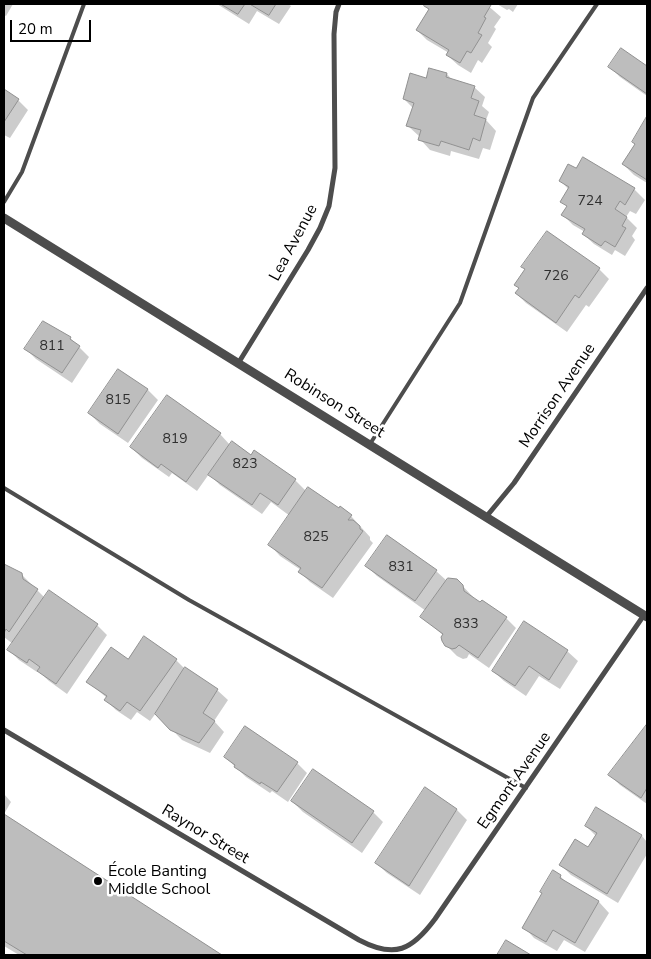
<!DOCTYPE html>
<meta charset="utf-8">
<style>
body{margin:0}
#map{position:relative;width:651px;height:959px;overflow:hidden;background:#fff;font-family:"Nunito Sans",sans-serif}
canvas{display:block}
.frame{position:absolute;inset:0;border:5px solid #000;pointer-events:none}
.scale{position:absolute;left:10px;top:20px;width:81px;height:22px;box-sizing:border-box;border:2px solid #000;border-top:0;padding-left:6px;font-size:15px;line-height:18px;white-space:nowrap;color:#000;-webkit-text-stroke:4px #fff;paint-order:stroke}
</style>
<div id="map">
<canvas width="651" height="959"></canvas>
<div class="frame"></div>
<div class="scale">20 m</div>
</div>
<script>
const ctx = document.querySelector('canvas').getContext('2d');
ctx.lineJoin = 'round';
function fillPath(path, color) {
  ctx.fillStyle = color;
  ctx.fill(path, 'evenodd');
}
function trace(path, color, width, dash) {
  ctx.strokeStyle = color;
  ctx.lineWidth = width;
  ctx.lineCap = dash ? 'butt' : 'round';
  ctx.setLineDash(dash || []);
  ctx.stroke(path);
}
function write(font, color, halo, rows, align = 'center') {
  ctx.font = font + ' "Nunito Sans",sans-serif';
  ctx.lineWidth = 5;
  ctx.setLineDash([]);
  ctx.textBaseline = 'middle';
  ctx.strokeStyle = halo;
  ctx.fillStyle = color;
  for (const [text, x, y, turn = 0] of rows) {
    ctx.save();
    ctx.translate(x, y);
    ctx.rotate((+turn || 0) * Math.PI / 180);
    ctx.textAlign = isNaN(turn) ? turn : align;
    if (halo) ctx.strokeText(text, 0, 0);
    ctx.fillText(text, 0, 0);
    ctx.restore();
  }
}
const shadow = new Path2D(`
 M4 4H13L6 16 4 15Z
 M217 4H288L291 6 279 24 257 11 249 24Z
 M426 4H486L501 17 494 27 496 29 488 43 492 47 482 63 478 60 471 73 458 65 447 55 449 53 427 40 417 30 429 10 425 6Z
 M497 4H518L513 12 509 9 507 10Z
 M622 50 647 67V96L620 77 610 67Z
 M430 70 447 74 453 81 474 87 485 97 482 106 489 112 486 120 496 131 490 150 483 148 479 159 451 151 450 156 430 150 420 139V137L408 126 413 108 404 99 427 80Z
 M4 91 18 100 28 110 10 138 4 135Z
 M647 119V183L634 175 623 164 636 144 633 142Z
 M584 158 634 189 645 200 636 214 630 211 626 217 637 228 632 236 635 240 625 256 615 250 612 255 594 244 583 234 585 232 573 225 563 215 568 207 562 202 569 190 560 180 576 170Z
 M599 269 609 279 589 307 586 305 567 332 526 303 516 293 520 289 516 285Z
 M70 338 89 357 72 383 36 359 26 349Z
 M119 370 148 390 158 400 128 443 100 424 89 413Z
 M220 434 230 445 295 480 307 492 351 516 370 537V540L373 543 333 598 310 582 300 572 301 570 280 556 270 545 290 516 271 502 262 514 220 485 209 474 197 491 172 473 169 477 142 458 131 447Z
 M4 566 21 574 45 598 97 625 107 635 67 694 49 681 38 671 37 672 19 660 9 650 13 644 4 637Z
 M367 566 436 571 447 581 457 580 473 597 474 599 506 618 516 628 489 668 469 654 467 658 463 659 457 656 446 645 444 636 422 617 426 611 377 576Z
 M524 623 567 651 578 661 560 689 539 676 526 696 504 681 493 671Z
 M129 660H176L185 669 217 690 228 700 214 721 224 732 210 753 182 740 156 713 150 721 137 712 131 720 116 710 106 700 107 698 88 682Z
 M647 725V804L620 785 610 775Z
 M225 757 297 763 307 773 288 802 272 791 270 793 246 777Z
 M4 794 11 802 4 814Z
 M292 801 373 812 383 822 362 853 303 812Z
 M596 809 642 836 647 842V854L618 903 571 875 561 865 588 848 596 836 586 826Z
 M457 810 467 820 420 895 387 873 376 863Z
 M4 815 219 955H19L4 946Z
 M560 876 568 884 599 902 609 913 585 952 564 940 557 951 534 938 524 927 544 894Z`);
const building = new Path2D(`
 M221 4H245L238 14Z
 M250 4H276L269 15Z
 M425 4H488L491 5 484 17 486 18 478 33 482 35 471 53 467 51 460 63 446 55 449 50 416 30 429 9 424 6Z
 M621 48 647 66V94L608 67Z
 M429 68 447 73 446 77 475 86 471 98 479 101 474 115 486 119 480 141 473 138 469 150 441 141 439 146 418 140 421 130 406 126 414 103 403 99 410 73 426 78Z
 M4 89 19 99 4 122Z
 M647 116V180L622 164 635 144 632 142Z
 M583 157 635 188 625 205 620 201 615 209 627 217 622 226 626 228 615 247 605 241 601 246 582 234 585 229 561 215 567 206 560 202 569 187 559 181 568 164 576 168Z
 M547 231 600 268 579 298 575 295 556 323 515 293 519 288 514 285 525 269 521 267Z
 M43 321 71 337 70 339 80 346 62 373 24 349Z
 M118 369 148 389 118 434 88 413Z
 M167 395 221 433 186 482 161 464 158 468 130 447Z
 M232 441 251 455 254 450 296 479 278 505 260 493 252 505 208 475Z
 M308 487 339 508 340 506 352 515 348 520H353L360 526V529L363 531 322 588 298 572 301 568 268 545Z
 M387 535 437 570 415 601 365 566Z
 M4 564 22 573 23 579 38 589 9 632 6 629 4 633Z
 M448 578 457 579 463 585 464 591 480 602 482 600 507 617 478 658 459 645 456 648 452 649 445 646 442 641 441 637 443 634 420 617Z
 M49 590 98 624 56 684 37 671 40 667 29 659 27 663 7 650Z
 M524 621 568 650 549 680 529 666 515 686 492 671Z
 M144 636 177 659 140 711 127 702 120 711 104 700 107 696 86 682 111 647 128 659Z
 M185 667 218 689 203 713 215 721 199 743 170 730 155 714Z
 M647 724V788L641 798 608 775Z
 M245 726 298 762 277 792 261 782 260 784 234 767 235 765 224 757Z
 M313 769 374 811 352 843 291 801Z
 M425 787 457 809 409 886 375 863Z
 M596 807 642 835 607 894 559 865 575 839 588 847 597 833 585 826Z
 M4 814 222 955H27L4 941Z
 M553 870 561 875 560 878 599 901 575 943 553 930 546 942 522 928 542 893 540 892Z
 M506 940 531 955H497Z`);
const service = new Path2D(`
 M4 202 22 172 84 4
 M370 444 460 303 533 98 597 4
 M4 488 189 600 526 788`);
const minor = new Path2D(`
 M239 362 308 250 320 228 329 206 335 168 334 34 336 12 339 4
 M486 517 514 483 647 288
 M4 730 359 940C395 959 412 950 435 919L644 615`);
const tertiary = new Path2D(`
 M4 218 647 617`);
const markers = [
 [98,881,5,"#000"]
];
const numberNames = [
 ["724",590,202],
 ["726",556,277],
 ["811",52,347],
 ["815",118,401],
 ["819",175,440],
 ["823",245,465],
 ["825",316,538],
 ["831",401,568],
 ["833",466,625]
];
const streetNames = [
 ["Lea Avenue",294,243,-62],
 ["Morrison Avenue",558,396,-56],
 ["Robinson Street",334,404,32],
 ["Egmont Avenue",515,781,-55],
 ["Raynor Street",205,835,31]
];
const poiNames = [
 ["École Banting",108,872],
 ["Middle School",108,890]
];
fillPath(shadow, '#0003');
fillPath(building, '#bdbdbd');
trace(building, '#919191', 1);
trace(service, '#4d4d4d', 4);
trace(minor, '#4d4d4d', 5);
trace(tertiary, '#4d4d4d', 9);
for (const [x, y, r, color] of markers) {
  const dot = new Path2D();
  dot.arc(x, y, r, 0, 2 * Math.PI);
  ctx.fillStyle = color;
  ctx.fill(dot);
  trace(dot, '#fff', 2);
}
write('14px', '#2f2f2f', null, numberNames);
write('16px', '#000', '#fff', streetNames);
write('16px', '#000', '#fff', poiNames, 'left');
</script>
